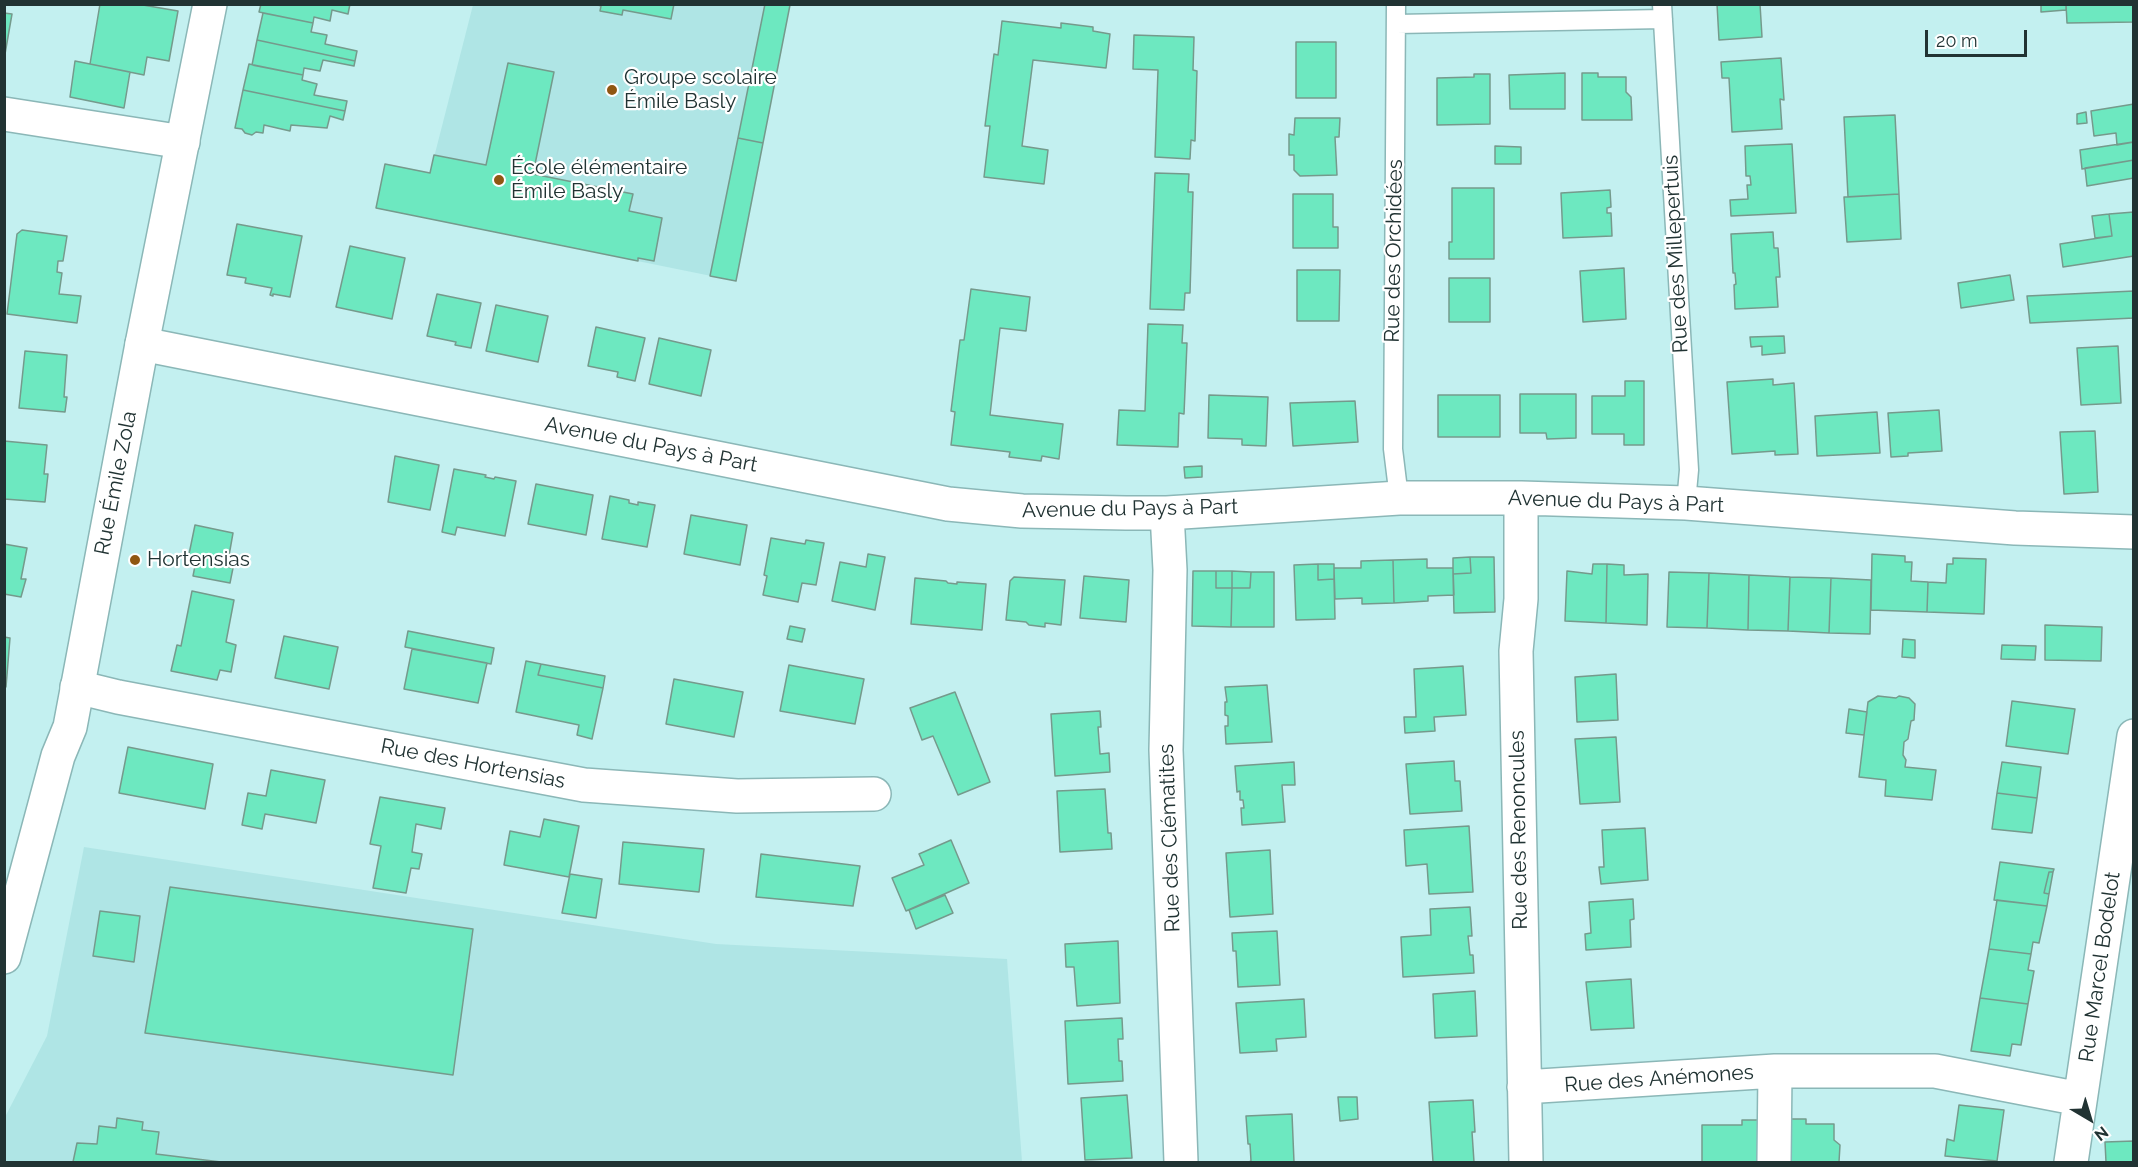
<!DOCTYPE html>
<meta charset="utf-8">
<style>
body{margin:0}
#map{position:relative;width:2138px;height:1167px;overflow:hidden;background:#c3f0f0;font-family:Raleway,sans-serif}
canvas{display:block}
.frame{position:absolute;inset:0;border:6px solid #213333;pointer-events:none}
.north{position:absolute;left:2060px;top:1089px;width:60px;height:60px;-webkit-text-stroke:4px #fff;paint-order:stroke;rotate:142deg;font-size:16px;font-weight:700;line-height:24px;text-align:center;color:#213333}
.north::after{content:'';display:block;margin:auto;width:21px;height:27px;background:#213333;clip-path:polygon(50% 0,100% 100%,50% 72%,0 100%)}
.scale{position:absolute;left:1925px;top:30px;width:102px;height:27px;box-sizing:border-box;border:3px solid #213333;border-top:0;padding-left:8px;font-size:18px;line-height:21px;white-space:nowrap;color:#213333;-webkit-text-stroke:4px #fff;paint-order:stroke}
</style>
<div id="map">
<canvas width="2138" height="1167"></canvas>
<div class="frame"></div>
<div class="north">N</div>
<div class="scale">20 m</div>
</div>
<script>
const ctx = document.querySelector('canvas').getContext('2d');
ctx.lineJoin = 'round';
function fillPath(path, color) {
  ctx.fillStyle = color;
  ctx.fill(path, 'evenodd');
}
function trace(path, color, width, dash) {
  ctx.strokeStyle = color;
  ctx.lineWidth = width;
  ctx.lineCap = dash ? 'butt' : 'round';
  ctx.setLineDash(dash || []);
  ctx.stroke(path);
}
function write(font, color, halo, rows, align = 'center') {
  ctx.font = font + ' Raleway,sans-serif';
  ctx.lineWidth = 4.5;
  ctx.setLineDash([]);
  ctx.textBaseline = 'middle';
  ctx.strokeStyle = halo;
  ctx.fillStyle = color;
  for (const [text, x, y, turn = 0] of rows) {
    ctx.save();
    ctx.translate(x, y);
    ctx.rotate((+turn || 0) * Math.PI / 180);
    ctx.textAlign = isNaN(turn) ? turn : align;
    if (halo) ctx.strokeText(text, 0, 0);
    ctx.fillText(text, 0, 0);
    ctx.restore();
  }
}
const built = new Path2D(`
 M473 5H790L736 281 376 208 385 164 430 173Z
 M84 847 716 944 1007 959 1022 1162H5L4 1119 47 1036Z`);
const building = new Path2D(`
 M100 4H137L178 11 169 61 147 57 144 75 90 64Z
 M261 4H350L348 14 332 10 330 21 314 17 313 23 259 12Z
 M595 4H674L671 19 623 10 622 15 600 11 601 6Z
 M765 4 790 5 763 143 738 138Z
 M1717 4H1760L1762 37 1719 40Z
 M2041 4H2066V10L2041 12Z
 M2066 4H2134V22L2067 23Z
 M4 13 12 14 5 54H4Z
 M263 13 313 23 311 32 327 35 325 44 357 51 355 61 257 40Z
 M1002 21 1061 28V23L1093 27V31L1110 34 1106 68 1033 60 1022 146 1048 150 1044 184 984 177 990 126H985L994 54 998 55Z
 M1134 35 1194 37 1193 70 1197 71 1195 141 1191 140 1190 159 1155 157 1158 70 1133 69Z
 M257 40 355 61 354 66 323 60 320 71 304 68 303 75 252 65Z
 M1296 42H1336V98H1296Z
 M1781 58 1784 100 1780 99 1782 129 1732 132 1729 78H1722L1721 62Z
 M75 61 130 72 124 108 70 97Z
 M508 63 554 72 533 174 633 194 629 211 662 218 654 261 638 258V261L376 208 385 164 430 173 434 155 486 165Z
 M249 64 303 75 302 80 317 84 314 95 347 101 345 111 243 90Z
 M1565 73V109H1510L1509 75Z
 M1582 73H1598V77H1626V92L1631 97 1632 120H1582Z
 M1474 74H1490V124L1437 125V78L1474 77Z
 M243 90 345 111 343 120 330 116 327 128 291 125 290 131 264 125 263 133 256 132 252 135 245 133 242 129 235 128Z
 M2134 104V142L2117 145 2116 133 2094 136 2091 111Z
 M2086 112 2087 123 2077 124V114Z
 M1895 115 1899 194 1848 197 1844 117Z
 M1295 118H1340L1339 137H1335L1337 175 1300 176 1294 170V155H1289V134L1294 135Z
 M738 138 763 143 736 281 710 276Z
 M2133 142 2134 160 2082 169 2080 150Z
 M1792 144 1796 213 1731 216 1730 200 1748 199 1747 185H1751L1750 176H1746L1745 146Z
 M1495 146 1521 147V164H1495Z
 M2134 160V178L2087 186 2085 168Z
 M1155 173 1189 174 1188 192H1193L1190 293H1185L1184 310 1150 309Z
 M1452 188H1494V259H1449V242H1452Z
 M1610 190 1611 207 1607 208V213H1611L1612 236 1563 238 1561 193Z
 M1293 194H1333V227H1338V248H1293Z
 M1899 194 1901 239 1847 242 1844 197Z
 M2134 212V256L2063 267 2060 244 2112 236 2109 214Z
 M2109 214 2112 236 2095 238 2092 216Z
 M237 224 302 236 290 297 273 294V296L270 295 272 288 245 283 246 278 227 275Z
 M22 230 67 236 63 261H58L57 272 62 273 59 294 81 296 77 323 7 314 17 234Z
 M1773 232 1774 248H1778L1780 277H1776L1778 307 1735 309 1734 285 1736 284 1735 273H1733L1731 234Z
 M350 246 405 258 392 319 336 307Z
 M1624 268 1626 319 1583 322 1580 271Z
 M1297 270H1340L1339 321H1297Z
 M2010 275 2014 300 1961 308 1958 283Z
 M1449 278H1490V322H1449Z
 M971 289 1030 297 1026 331 1000 328 990 415 1063 424 1059 459 1042 456 1041 461 1009 457 1010 452 951 445 955 412 951 411 960 340H964Z
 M2134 291V318L2030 323 2027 296Z
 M437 294 481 303 471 348 455 345 456 342 427 336Z
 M496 305 548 316 538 362 486 351Z
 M1148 324 1183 325 1182 343H1187L1184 414 1179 413 1178 447 1117 445 1119 410 1145 411Z
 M596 327 645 338 635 381 617 377 618 372 588 366Z
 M1784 336 1785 353 1762 355V346L1751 347 1750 337Z
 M659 338 711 350 701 396 649 384Z
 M2118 346 2121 403 2081 405 2077 348Z
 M25 351 67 355 64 397H67L65 412 19 408Z
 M1773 379V385L1794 383 1798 454 1775 455V451L1732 454 1727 382Z
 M1625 381H1644V445H1624V434H1592V396H1625Z
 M1520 394H1576V438L1547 439 1546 433H1520Z
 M1209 395 1268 397 1266 446 1242 445V439L1208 438Z
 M1438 395H1500V437H1438Z
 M1355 401 1358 442 1293 446 1290 403Z
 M1939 410 1942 451 1908 453V456L1891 457 1888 413Z
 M1877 412 1880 453 1817 456 1815 416Z
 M2095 431 2098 492 2064 494 2060 432Z
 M4 441 47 445 44 474H48L45 502 4 499Z
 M395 456 439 465 430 510 388 502Z
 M1202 466V477L1185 478 1184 467Z
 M454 469 486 475 485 477 494 479 495 477 516 481 505 536 457 527 455 535 442 532Z
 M536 484 593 495 586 535 528 524Z
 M610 496 629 500V503L638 505V502L655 505 647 547 602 539Z
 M691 515 747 525 740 565 684 554Z
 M195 525 233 533 227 567 233 568 230 583 193 576 196 561 188 559Z
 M771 538 805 544 806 540 824 543 816 585 802 583 798 602 763 595 767 576 764 575Z
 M4 544 27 548 21 579H26L21 597 4 594Z
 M868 554 885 557 875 610 832 601 840 562 866 567Z
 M1872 554 1905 556V562H1912L1911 581 1928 582 1927 612 1871 610Z
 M1470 557H1494L1495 612 1454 613 1453 574 1471 573Z
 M1470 557 1471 573 1453 574V558Z
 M1953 558 1986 559 1984 614 1927 612 1928 582 1946 583 1947 564H1953Z
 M1427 559V568H1453L1454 595 1428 596V601L1394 603 1393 560Z
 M1393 560 1394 603 1362 604V598L1335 599 1334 568H1361V561Z
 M1318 564V580L1334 579 1335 619 1296 620 1294 565Z
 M1318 564H1334V579L1318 580Z
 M1593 564H1607L1606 623 1565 621 1567 571 1592 574Z
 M1607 564 1624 565V575L1648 574 1647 625 1606 623Z
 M1193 571H1216V588H1232L1231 627 1192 626Z
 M1216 571H1232V588H1216Z
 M1232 571 1251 572 1250 588H1232Z
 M1251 572H1274V627H1231L1232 588H1250Z
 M1669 572 1709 573 1707 628 1667 627Z
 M1709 573 1749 575 1748 630 1707 628Z
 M1749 575 1790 577 1788 631 1748 630Z
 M1084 576 1129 580 1126 622 1080 618Z
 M1014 577 1065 580 1061 625 1045 623V627L1029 625 1026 622 1006 620 1010 581Z
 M1790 577 1831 578 1829 633 1788 631Z
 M915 578 946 581 948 583 957 584V582L986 584 982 630 911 624Z
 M1831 578 1871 580 1870 634 1829 633Z
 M192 591 234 600 226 642 236 645 231 672 220 670 217 680 171 671 177 645 181 646Z
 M2045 625 2102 627 2101 661 2045 660Z
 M790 626 805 629 802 642 787 639Z
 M408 631 494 648 491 664 405 647Z
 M284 636 338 647 329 689 275 678Z
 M4 637 10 638 6 687H4Z
 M1903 639 1915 640V658L1902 657Z
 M2002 645 2036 646 2035 660 2001 659Z
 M412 649 487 663 478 703 404 689Z
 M526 661 541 664 538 675 603 688 592 739 577 735 579 725 516 712Z
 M541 664 605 676 603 688 538 675Z
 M789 665 864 679 855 724 780 711Z
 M1463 666 1466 715 1434 717 1435 731 1405 733 1404 717H1416L1414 669Z
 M1616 674 1618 720 1577 722 1575 677Z
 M674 679 743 692 734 737 666 724Z
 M1267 685 1272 742 1226 744 1225 726H1228V716L1225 715V702H1227L1225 687Z
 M955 692 990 782 958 795 933 736 922 740 910 708Z
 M1878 696 1896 698 1899 696 1909 698 1915 704 1914 720 1911 721 1908 739 1904 742 1903 755 1906 760 1905 767 1936 770 1932 800 1885 796 1886 780 1859 777 1868 702Z
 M2012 701 2075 709 2068 754 2006 746Z
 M1849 709 1867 712 1864 735 1846 733Z
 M1100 711 1101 727H1098L1100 754 1109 753 1110 772 1055 776 1051 714Z
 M1616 737 1620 802 1580 804 1575 739Z
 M128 747 213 764 205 809 119 793Z
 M1454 761 1455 781H1460L1462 811 1410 814 1406 764Z
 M1294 762 1295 785H1282L1285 822 1242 825 1241 808H1244L1243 800H1240V791L1237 792 1235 766Z
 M2002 762 2041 767 2037 798 1997 793Z
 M271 770 325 780 316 823 265 814 262 829 242 825 248 793 266 796Z
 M1105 789 1108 833H1111L1112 849 1060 852 1057 791Z
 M1997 793 2037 798 2032 833 1992 829Z
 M380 797 445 808 441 829 416 824 412 852 422 854 419 869 411 868 406 893 373 888 381 846 370 844Z
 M544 819 579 826 569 877 504 865 510 831 540 837Z
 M1469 826 1473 892 1429 894 1427 864 1406 866 1404 830Z
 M1645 828 1648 880 1601 884 1599 867H1604L1602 830Z
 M951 840 969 883 906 911 892 878 924 865 919 854Z
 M623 842 704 849 699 892 619 884Z
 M1270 850 1273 914 1230 917 1226 853Z
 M761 854 860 866 853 906 756 897Z
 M2000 862 2054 869 2053 872H2049L2044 893 2049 894 2047 906 1994 900Z
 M2049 872H2053L2049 894 2044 893Z
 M570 874 602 879 596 918 562 913Z
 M170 887 473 929 453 1075 145 1033Z
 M945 895 953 913 916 929 909 910Z
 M1633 899 1634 919 1630 920 1631 947 1586 950 1585 934 1591 933 1589 902Z
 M1997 900 2047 906 2039 943 2033 942 2031 954 1989 949Z
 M1470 907 1472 936H1468L1470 955H1473L1474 973 1403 977 1401 937 1431 935 1430 909Z
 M100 911 140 916 134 962 93 956Z
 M1277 931 1280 985 1238 987 1236 951H1233L1232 933Z
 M1118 941 1120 1003 1077 1006 1074 967H1066L1065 944Z
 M1989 949 2031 954 2028 970 2034 971 2028 1004 1980 998Z
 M1631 979 1634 1028 1591 1030 1586 982Z
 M1475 991 1477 1036 1435 1038 1433 994Z
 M1980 998 2028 1004 2021 1045 2012 1044 2010 1056 1971 1051Z
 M1304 999 1306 1037 1276 1039 1277 1051 1240 1053 1236 1003Z
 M1122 1018 1123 1039H1118L1119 1061H1122L1123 1081 1068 1084 1065 1021Z
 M1127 1095 1132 1158 1085 1160 1081 1098Z
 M1338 1097H1357L1358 1119 1340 1121Z
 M1473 1100 1475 1132H1472L1474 1162H1433L1429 1102Z
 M1959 1105 2004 1110 1997 1161 1945 1156 1947 1139 1954 1141Z
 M1292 1114 1294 1162H1249L1251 1161 1250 1144H1248L1246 1116Z
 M117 1118 143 1122 142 1130 159 1132 156 1154 221 1162H73L77 1143 97 1144 99 1126 116 1128Z
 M1791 1119H1806V1124H1834V1140L1840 1145 1839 1162H1790Z
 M1742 1120H1758V1162H1702V1125H1742Z
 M2134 1141V1162H2106L2105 1142Z`);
const service = new Path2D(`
 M1396 4 1393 449 1399 498
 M1662 4 1689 470 1686 503
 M1397 24 1663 19`);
const minor = new Path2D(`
 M4 114 183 142
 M142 344 948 504 1022 511 1126 513H1167L1399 498H1521L1686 503 2015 528 2134 532
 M1521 498V599L1516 651 1526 1162
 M1167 513 1170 570 1166 750 1181 1162
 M77 687 118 697 584 785 737 796 874 794
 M1524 1087 1775 1071H1935L2080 1099
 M1774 1162 1775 1071
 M2071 1162 2134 736`);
const tertiary = new Path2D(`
 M4 957 58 756 70 727 142 344 210 4`);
const markers = [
 [612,90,6,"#905712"],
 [499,180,6,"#905712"],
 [135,560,6,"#905712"]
];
const poiNames = [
 ["Groupe scolaire",624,78],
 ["Émile Basly",624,102],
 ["École élémentaire",511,168],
 ["Émile Basly",511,192],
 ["Hortensias",147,560]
];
const streetNames = [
 ["Rue des Orchidées",1394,251,-89],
 ["Rue des Millepertuis",1676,254,-93],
 ["Avenue du Pays à Part",651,445,11],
 ["Rue Émile Zola",116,483,-79],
 ["Avenue du Pays à Part",1616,502,2],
 ["Avenue du Pays à Part",1130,509,-1],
 ["Rue des Hortensias",473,764,11],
 ["Rue des Renoncules",1519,830,-91],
 ["Rue des Clématites",1170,838,-92],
 ["Rue Marcel Bodelot",2100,967,-82],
 ["Rue des Anémones",1659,1079,-4]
];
fillPath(built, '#afe5e5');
fillPath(building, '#6de8c0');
trace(building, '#759a8c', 1.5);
trace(service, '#8bb7b7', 21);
trace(minor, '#8bb7b7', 36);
trace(tertiary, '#8bb7b7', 36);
trace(service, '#fff', 18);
trace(minor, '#fff', 33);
trace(tertiary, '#fff', 33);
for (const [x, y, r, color] of markers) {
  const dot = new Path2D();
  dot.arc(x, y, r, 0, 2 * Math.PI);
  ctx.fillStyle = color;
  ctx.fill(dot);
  trace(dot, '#fff', 2);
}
write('21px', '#213333', '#fff', poiNames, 'left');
write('21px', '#213333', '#fff', streetNames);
</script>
